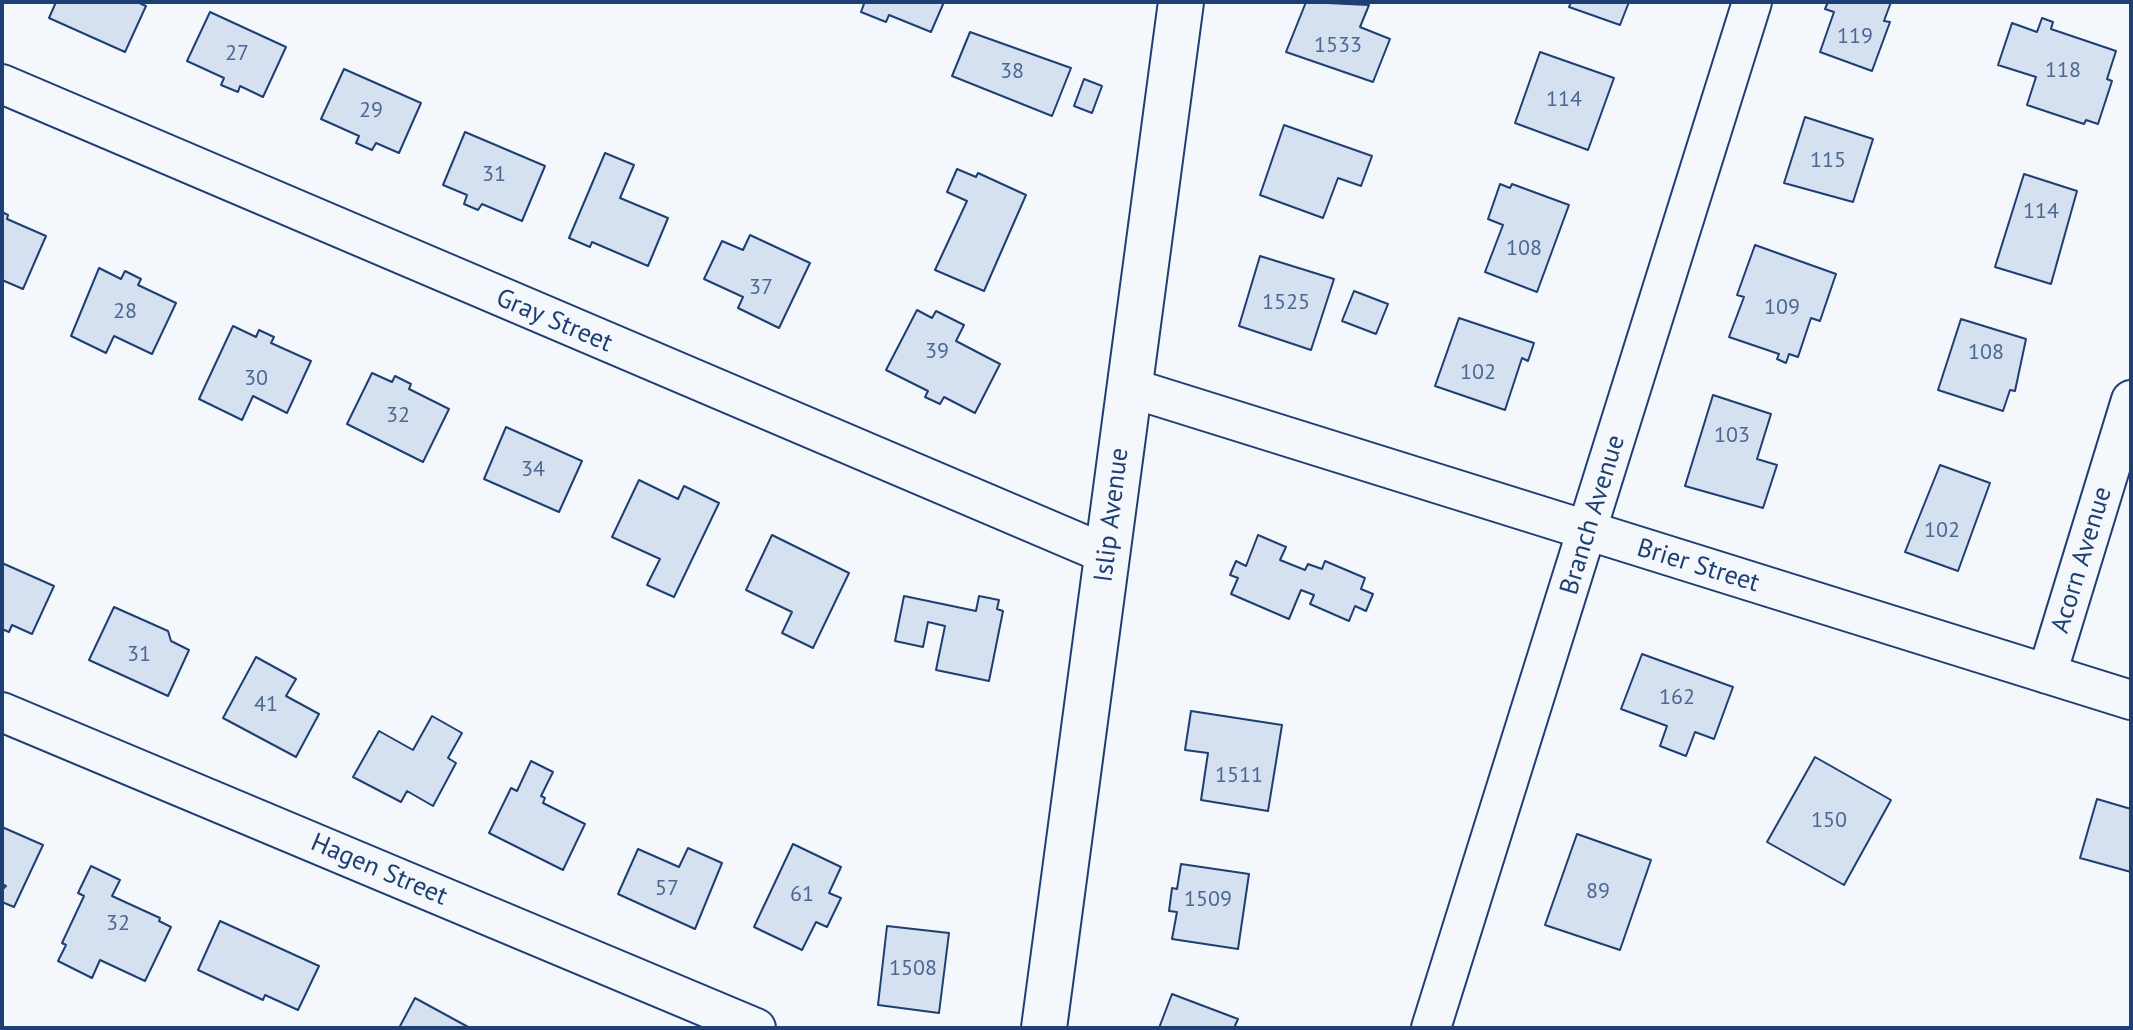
<!DOCTYPE html>
<style>
body{margin:0}
#map{position:relative;width:2133px;height:1030px;overflow:hidden;background:#f4f7fb;font-family:"PT Sans",sans-serif}
canvas{display:block}
.frame{position:absolute;inset:0;border:4px solid #1d3f73;pointer-events:none}
</style>
<div id="map">
<canvas width="2133" height="1030"></canvas>
<div class="frame"></div>
</div>
<script>
const ctx = document.querySelector('canvas').getContext('2d');
ctx.lineJoin = 'round';
function fillPath(path, color) {
  ctx.fillStyle = color;
  ctx.fill(path, 'evenodd');
}
function trace(path, color, width, dash) {
  ctx.strokeStyle = color;
  ctx.lineWidth = width;
  ctx.lineCap = dash ? 'butt' : 'round';
  ctx.setLineDash(dash || []);
  ctx.stroke(path);
}
function write(font, color, halo, rows, align = 'center') {
  ctx.font = font + ' "PT Sans",sans-serif';
  ctx.lineWidth = 6;
  ctx.setLineDash([]);
  ctx.textBaseline = 'middle';
  ctx.strokeStyle = halo;
  ctx.fillStyle = color;
  for (const [text, x, y, turn = 0] of rows) {
    ctx.save();
    ctx.translate(x, y);
    ctx.rotate((+turn || 0) * Math.PI / 180);
    ctx.textAlign = isNaN(turn) ? turn : align;
    if (halo) ctx.strokeText(text, 0, 0);
    ctx.fillText(text, 0, 0);
    ctx.restore();
  }
}
const building = new Path2D(`
 M56 2H137L146 6 125 52 49 18Z
 M860 2H944L931 32 889 15 886 22 861 12 864 4Z
 M1306 2 1369 5 1360 27 1390 39 1373 82 1286 52Z
 M1571 2H1629L1620 25 1569 7Z
 M1828 2H1891L1884 21 1890 22 1872 71 1820 52 1834 12 1825 9Z
 M210 12 286 47 263 97 240 86 238 92 221 85 224 78 187 61Z
 M2042 18 2053 22 2051 29 2116 51 2107 79 2112 81 2098 124 2086 120 2084 124 2027 105 2036 77 1998 65 2012 23 2037 32Z
 M970 32 1071 68 1052 116 952 76Z
 M1540 52 1614 78 1588 150 1515 123Z
 M344 69 421 103 399 153 376 143 372 150 356 143 359 136 321 119Z
 M1084 79 1102 86 1092 113 1074 106Z
 M1805 117 1873 139 1853 202 1784 183Z
 M1284 125 1372 156 1361 186 1338 178 1323 218 1260 195Z
 M465 132 545 166 522 221 482 204 478 210 464 204 467 195 443 185Z
 M605 153 634 165 620 198 668 218 648 266 592 242 590 247 569 238Z
 M957 169 976 177 978 173 1026 195 984 291 935 270 967 201 947 192Z
 M2024 174 2077 191 2051 284 1995 267Z
 M1500 184 1510 188 1512 184 1569 205 1537 292 1485 272 1503 225 1488 219Z
 M2 212 8 215 7 219 46 236 23 289 2 280Z
 M750 235 810 263 779 328 738 308 743 297 704 279 722 241 743 250Z
 M1755 245 1836 274 1820 321 1811 318 1798 357 1789 354 1786 363 1777 359 1779 354 1729 337 1744 297 1737 295Z
 M1260 256 1334 279 1311 350 1239 326Z
 M99 268 121 279 125 271 141 279 138 285 176 303 152 354 114 336 106 353 71 336Z
 M1354 291 1388 304 1376 334 1342 321Z
 M917 310 932 318 936 311 964 325 956 341 1000 364 975 413 944 397 940 404 925 397 928 391 886 370Z
 M1459 318 1534 343 1528 361 1522 358 1505 410 1435 386Z
 M1961 319 2026 339 2015 391 2010 390 2003 411 1938 390Z
 M233 326 256 337 259 330 274 337 271 343 311 361 287 413 253 396 242 420 199 399Z
 M372 373 392 382 395 376 411 384 409 389 449 409 423 462 347 424Z
 M1713 395 1771 414 1757 459 1777 465 1763 508 1685 486Z
 M506 427 582 461 559 512 484 479Z
 M1940 465 1990 483 1958 571 1905 552Z
 M639 480 678 499 684 486 719 503 674 597 647 585 660 559 612 537Z
 M772 535 849 573 813 648 782 633 792 612 746 590Z
 M1258 535 1286 547 1280 560 1305 570 1308 564 1322 569 1325 561 1365 578 1361 589 1373 594 1366 611 1355 606 1349 621 1310 604 1314 595 1301 590 1289 619 1231 594 1238 578 1230 575 1236 561 1246 566Z
 M2 563 54 586 32 634 12 625 9 632 2 629Z
 M904 596 976 611 979 596 999 600 997 609 1003 611 989 681 936 670 945 626 928 622 923 647 895 641Z
 M114 607 168 631 171 641 189 650 168 696 89 660Z
 M1642 654 1733 687 1714 739 1695 732 1686 756 1660 746 1667 726 1621 709Z
 M256 657 296 679 286 696 319 714 296 757 223 718Z
 M1191 711 1282 725 1268 811 1201 800 1208 753 1185 750Z
 M432 716 462 733 448 758 456 763 433 806 407 791 401 802 353 777 379 731 413 750Z
 M1815 757 1891 800 1844 885 1767 842Z
 M531 761 553 772 541 796 545 798 543 803 585 824 563 870 489 833 511 788 517 791Z
 M2097 799 2131 809V872L2080 858Z
 M2 827 43 845 14 907 2 902V890L6 886 2 884Z
 M1577 834 1651 860 1620 950 1545 925Z
 M793 844 841 867 829 893 841 898 827 927 816 922 802 950 754 927Z
 M688 848 722 863 695 929 618 894 638 849 679 867Z
 M1181 864 1249 874 1238 949 1172 939 1177 912 1169 911 1172 888 1177 889Z
 M91 866 120 880 112 896 160 918 159 921 171 927 145 981 100 960 92 978 58 961 66 945 62 943 84 896 78 893Z
 M220 921 319 966 298 1010 265 995 263 1000 198 970Z
 M887 926 949 933 939 1013 878 1005Z
 M1172 994 1238 1019 1234 1028H1159Z
 M415 998 470 1028H399Z`);
const minor = new Path2D(`
 M2 84 1108 555
 M1128 387 2131 700
 M2047 674 2131 400
 M2 712 756 1028
 M1431 1028 1752 2`);
const primary = new Path2D(`
 M1044 1028 1181 2`);
const numberNames = [
 ["119",1855,37],
 ["1533",1338,46],
 ["27",237,54],
 ["118",2063,71],
 ["38",1012,72],
 ["114",1564,100],
 ["29",371,111],
 ["115",1828,161],
 ["31",494,175],
 ["114",2041,212],
 ["108",1524,249],
 ["37",761,288],
 ["1525",1286,303],
 ["109",1782,308],
 ["28",125,312],
 ["39",937,352],
 ["108",1986,353],
 ["102",1478,373],
 ["30",256,379],
 ["32",398,416],
 ["103",1732,436],
 ["34",533,470],
 ["102",1942,531],
 ["31",139,655],
 ["162",1677,698],
 ["41",266,705],
 ["1511",1239,776],
 ["150",1829,821],
 ["57",667,889],
 ["89",1598,892],
 ["61",802,895],
 ["1509",1208,900],
 ["32",118,924],
 ["1508",913,969]
];
const streetNames = [
 ["Gray Street",554,321,23],
 ["Islip Avenue",1112,515,-83],
 ["Branch Avenue",1593,515,-73],
 ["Acorn Avenue",2082,560,-73],
 ["Brier Street",1698,566,17],
 ["Hagen Street",379,870,23]
];
fillPath(building, '#d5e0f0');
trace(building, '#1d3f73', 2);
trace(minor, '#1d3f73', 42);
trace(primary, '#1d3f73', 48);
trace(minor, '#f4f7fb', 38);
trace(primary, '#f4f7fb', 44);
write('22px', '#4b6792', null, numberNames);
write('26px', '#1d3f73', '#f4f7fb', streetNames);
</script>
